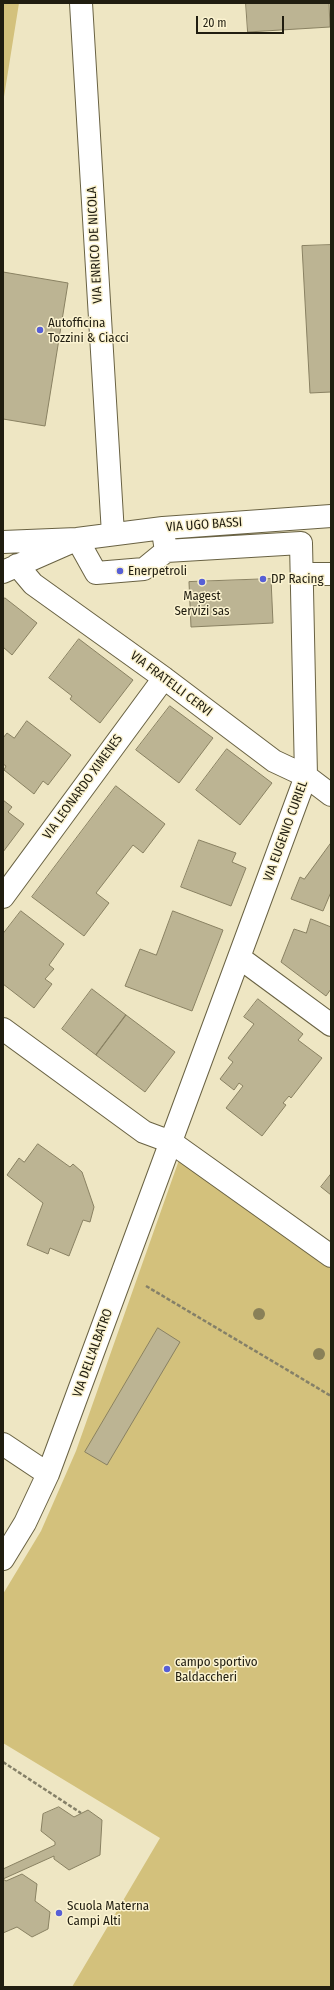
<!DOCTYPE html>
<style>
body{margin:0}
#map{position:relative;width:334px;height:1990px;overflow:hidden;background:#eee6c3;font-family:"Fira Sans Condensed",sans-serif}
canvas{display:block}
.frame{position:absolute;inset:0;border:4px solid #201d10;pointer-events:none}
.scale{position:absolute;left:196px;top:16px;width:88px;height:18px;box-sizing:border-box;border:2px solid #201d10;border-top:0;padding-left:5px;font-size:12px;line-height:14px;white-space:nowrap;color:#201d10;-webkit-text-stroke:3px #fbf3d0;paint-order:stroke}
</style>
<div id="map">
<canvas width="334" height="1990"></canvas>
<div class="frame"></div>
<div class="scale">20 m</div>
</div>
<script>
const ctx = document.querySelector('canvas').getContext('2d');
ctx.lineJoin = 'round';
function fillPath(path, color) {
  ctx.fillStyle = color;
  ctx.fill(path, 'evenodd');
}
function trace(path, color, width, dash) {
  ctx.strokeStyle = color;
  ctx.lineWidth = width;
  ctx.lineCap = dash ? 'butt' : 'round';
  ctx.setLineDash(dash || []);
  ctx.stroke(path);
}
function write(font, color, halo, rows, align = 'center') {
  ctx.font = font + ' "Fira Sans Condensed",sans-serif';
  ctx.lineWidth = 3;
  ctx.setLineDash([]);
  ctx.textBaseline = 'middle';
  ctx.strokeStyle = halo;
  ctx.fillStyle = color;
  for (const [text, x, y, turn = 0] of rows) {
    ctx.save();
    ctx.translate(x, y);
    ctx.rotate((+turn || 0) * Math.PI / 180);
    ctx.textAlign = isNaN(turn) ? turn : align;
    if (halo) ctx.strokeText(text, 0, 0);
    ctx.fillText(text, 0, 0);
    ctx.restore();
  }
}
const green = new Path2D(`
 M3 3H19L3 103Z
 M179 1160 331 1269V1987H72L160 1838 3 1743V1594L41 1531 76 1451Z`);
const building = new Path2D(`
 M246 3H329L330 27 248 32Z
 M331 245V392L310 393 302 246Z
 M3 272 68 283 45 426 3 419Z
 M271 579 273 623 191 627 189 582Z
 M5 598 37 623 12 655 3 647V601Z
 M79 639 133 680 100 723 70 699 72 696 49 678Z
 M170 706 213 738 179 783 136 750Z
 M27 721 71 755 48 785 43 781 34 794 4 770 6 766 3 764V738L7 733 14 738Z
 M227 749 272 783 240 825 196 790Z
 M116 786 165 824 143 853 133 845 96 893 109 903 84 936 32 897Z
 M3 800 12 807 8 812 24 824 3 852Z
 M199 840 236 853 232 862 246 868 231 906 181 887Z
 M331 843V892L323 911 291 899 300 877 304 879Z
 M21 911 64 944 49 965 54 969 45 979 52 984 34 1008 3 984V934Z
 M173 911 223 930 192 1011 125 986 140 949 156 955Z
 M311 919 331 927V989L326 996 281 962 294 929 306 933Z
 M92 989 126 1015 96 1055 62 1029Z
 M258 999 303 1034 298 1040 322 1058 291 1098 289 1096 283 1103 286 1105 262 1136 226 1108 243 1086 239 1083 234 1090 220 1079 233 1062 228 1058 254 1024 244 1017Z
 M126 1015 175 1052 145 1092 96 1055Z
 M38 1144 70 1167 73 1164 82 1172 94 1207 90 1222 83 1220 69 1256 50 1248 48 1254 27 1245 43 1203 7 1175 19 1158 24 1162Z
 M331 1174V1195L321 1187Z
 M158 1328 180 1342 107 1465 85 1452Z
 M59 1807 74 1817 88 1810 102 1820 100 1855 69 1870 54 1859V1856L3 1879 6 1881 22 1874 37 1884 35 1901 50 1912 48 1929 32 1937 17 1927 3 1933V1869L55 1845V1842L41 1831 43 1814Z`);
const path = new Path2D(`
 M146 1286 331 1396
 M3 1762 81 1813`);
const minor = new Path2D(`
 M81 3 113 534
 M77 539 96 573 144 569 166 551 164 538
 M3 542 77 539 163 528 331 516
 M17 565 33 584 164 678 274 761 306 776 331 795
 M3 572 69 543
 M302 574H331
 M3 897 164 678
 M240 958 331 1025
 M3 1029 144 1132 171 1142 331 1256
 M3 1444 48 1474
 M3 1559 25 1523 48 1474 306 776 301 543 166 551`);
const trees = [
 [259,1314],
 [319,1354]
];
const markers = [
 [40,330,4,"#575fd6"],
 [120,571,4,"#575fd6"],
 [263,579,4,"#575fd6"],
 [202,582,4,"#575fd6"],
 [167,1669,4,"#575fd6"],
 [59,1913,4,"#575fd6"]
];
const streetNames = [
 ["VIA ENRICO DE NICOLA",95,245,-93],
 ["VIA UGO BASSI",204,525,-4],
 ["VIA FRATELLI CERVI",171,684,37],
 ["VIA LEONARDO XIMENES",83,787,-54],
 ["VIA EUGENIO CURIEL",286,831,-70],
 ["VIA DELL'ALBATRO",93,1353,-70]
];
const poiNames = [
 ["Autofficina",48,323],
 ["Tozzini & Ciacci",48,338],
 ["Enerpetroli",128,571],
 ["DP Racing",271,579],
 ["Magest",202,596,"center"],
 ["Servizi sas",202,611,"center"],
 ["campo sportivo",175,1662],
 ["Baldaccheri",175,1677],
 ["Scuola Materna",67,1906],
 ["Campi Alti",67,1921]
];
fillPath(green, '#d3c17c');
fillPath(building, '#bcb493');
trace(building, '#898162', 1);
trace(minor, '#696243', 24);
trace(path, '#858068', 2.5, [4, 2]);
trace(minor, '#fff', 22);
ctx.fillStyle = '#898058';
for (const [x, y] of trees) {
  ctx.beginPath();
  ctx.arc(x, y, 6, 0, 2 * Math.PI);
  ctx.fill();
}
for (const [x, y, r, color] of markers) {
  const dot = new Path2D();
  dot.arc(x, y, r, 0, 2 * Math.PI);
  ctx.fillStyle = color;
  ctx.fill(dot);
  trace(dot, '#fbf3d0', 1.5);
}
write('13px', '#201d10', '#fbf3d0', streetNames);
write('13px', '#201d10', '#fbf3d0', poiNames, 'left');
</script>
